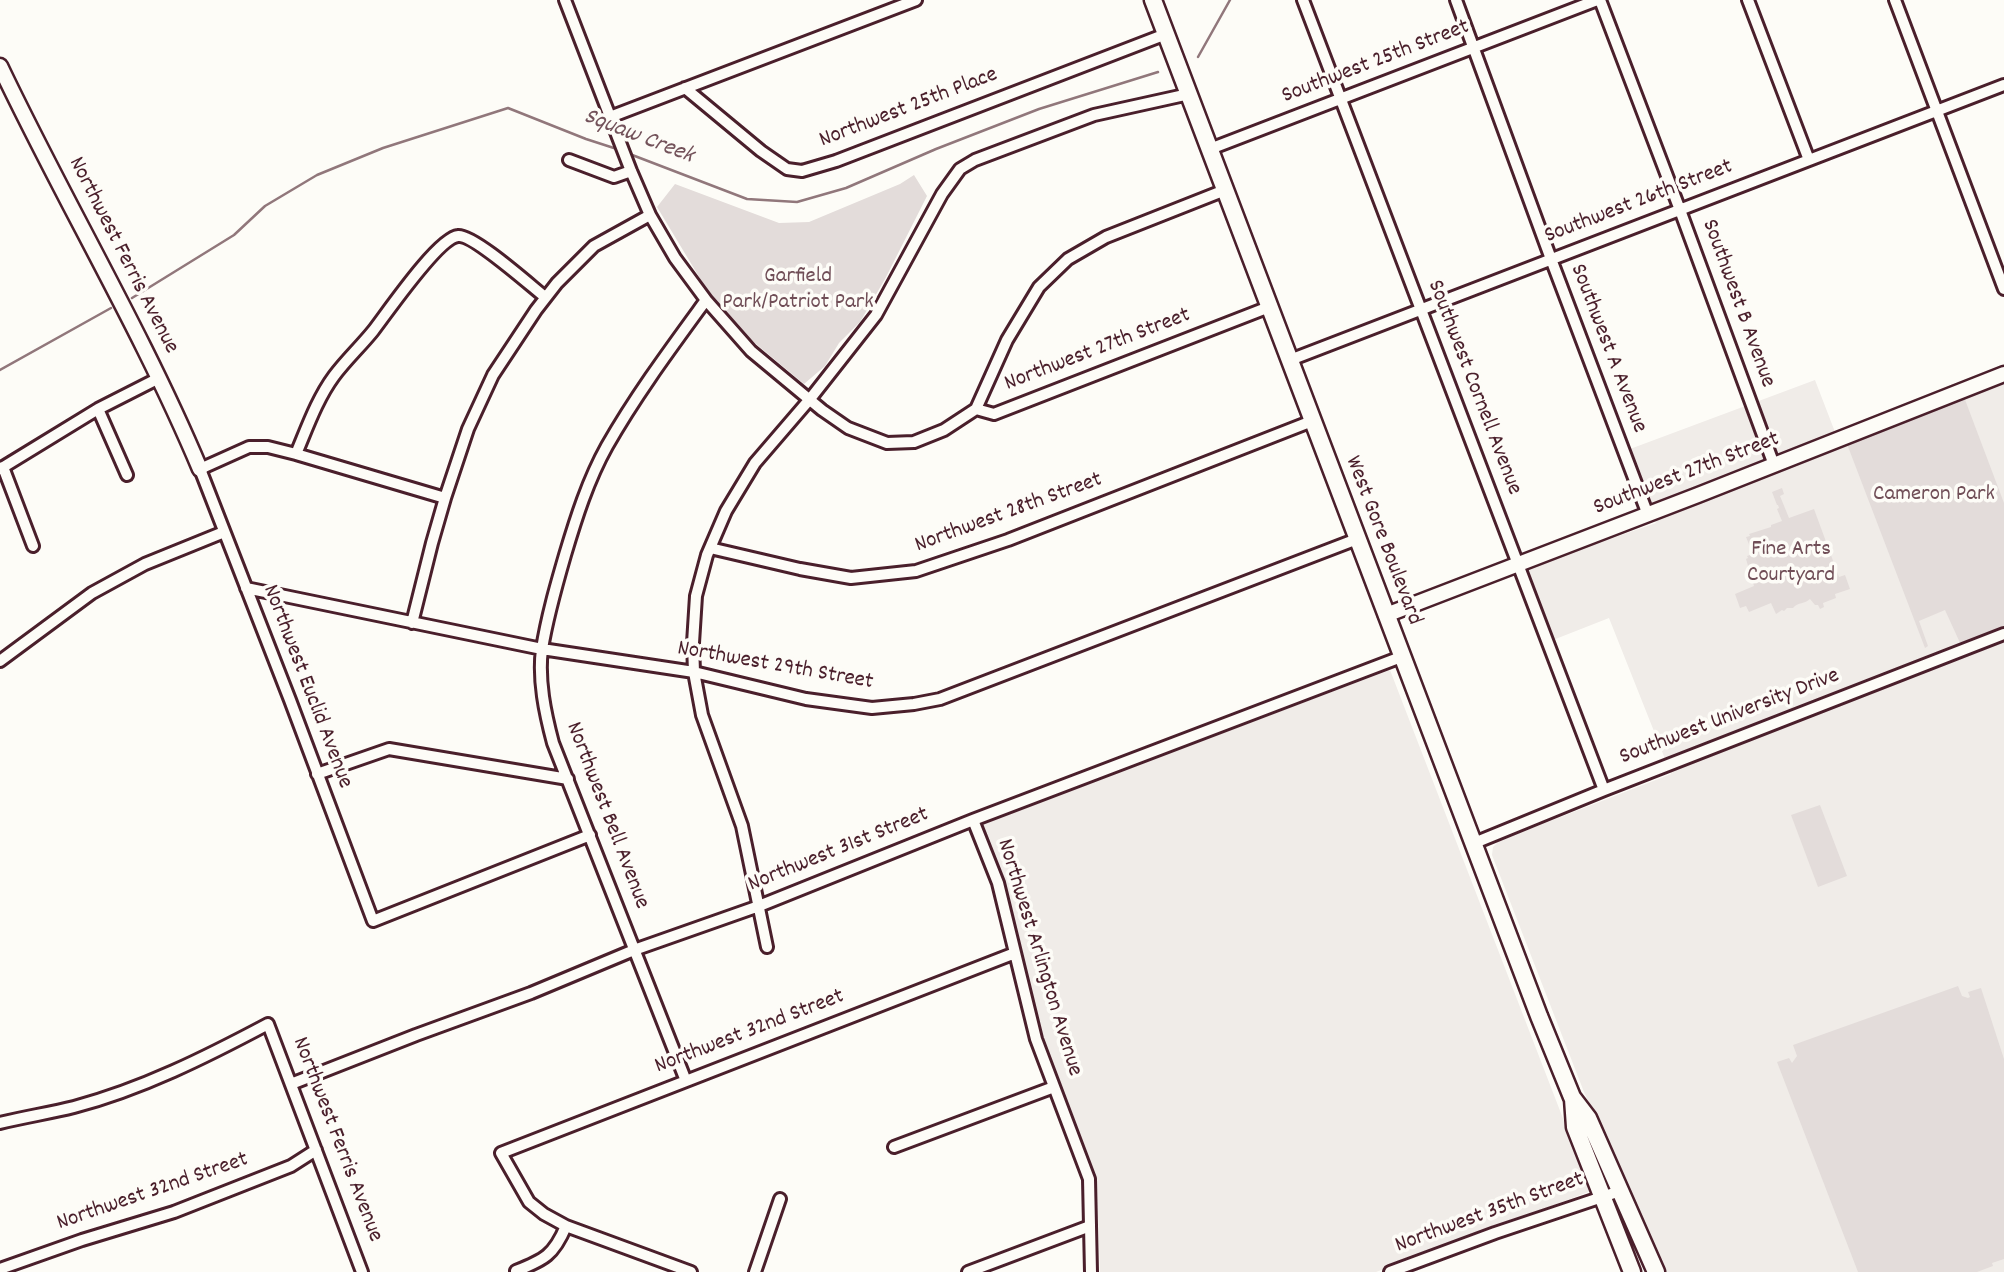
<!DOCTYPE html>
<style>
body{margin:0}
canvas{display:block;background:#fdfcf7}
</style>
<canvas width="2004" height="1272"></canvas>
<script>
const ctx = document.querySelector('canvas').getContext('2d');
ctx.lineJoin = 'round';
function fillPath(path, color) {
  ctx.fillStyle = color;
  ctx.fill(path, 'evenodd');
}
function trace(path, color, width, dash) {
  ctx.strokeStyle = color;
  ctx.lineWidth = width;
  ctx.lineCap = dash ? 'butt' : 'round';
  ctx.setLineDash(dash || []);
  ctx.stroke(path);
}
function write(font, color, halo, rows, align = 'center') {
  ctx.font = font + ' Dekko,sans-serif';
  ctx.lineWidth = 7;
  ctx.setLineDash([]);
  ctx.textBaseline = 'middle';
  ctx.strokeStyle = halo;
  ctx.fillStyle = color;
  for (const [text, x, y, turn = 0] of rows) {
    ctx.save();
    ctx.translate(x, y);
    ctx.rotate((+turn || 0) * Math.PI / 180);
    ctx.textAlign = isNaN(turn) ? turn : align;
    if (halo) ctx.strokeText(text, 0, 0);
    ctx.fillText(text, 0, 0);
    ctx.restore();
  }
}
const built = new Path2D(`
 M1815 380 1840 445 2004 380V1272H1665L1584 1092 1492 855 1493 847 1499 841 1671 774 1609 618 1553 640 1527 571 1532 566 1656 523 1630 449Z
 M1390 670 1591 1191 1376 1272H1100L1097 1187 1049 1062 1039 1030 1005 882 981 824Z`);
const green = new Path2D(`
 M914 175 927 196 885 279 860 322 839 343 825 366 804 384 738 329 710 295 657 207 675 184 779 223 809 222 900 184Z
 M1964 397 2004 503V627L1961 645 1945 610 1919 621 1928 646 1925 648 1847 444Z
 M1782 488 1784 494 1780 496 1789 518 1814 509 1839 577 1845 575 1850 589 1835 594 1836 598 1823 603 1824 607 1820 609 1818 605H1815L1810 599C1805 604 1798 602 1793 608H1787L1784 611 1782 610 1776 614 1771 603 1749 612 1746 606 1740 608 1735 594 1754 586 1746 559 1748 558 1747 556 1753 554 1746 537 1750 536 1749 534 1771 527V525L1782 521 1777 509 1779 508 1778 505H1777L1772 492Z
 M1820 805 1847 876 1818 887 1791 815Z
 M1958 986 1962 996 1968 998 1970 997 1968 992 1981 988 2004 1059V1259L1992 1263 1993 1266 1977 1272H1858L1777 1062 1789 1058 1792 1063 1797 1056 1793 1045Z`);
const stream = new Path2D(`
 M1198 57 1230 0
 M627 153 747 199 797 202 846 188 936 149 1039 109 1158 72
 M132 298 234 235 265 206 317 175 383 148 508 108 586 139 620 150
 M0 370 111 308`);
const minor = new Path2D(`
 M565 0 631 171 650 215 675 258 706 300 751 351 822 410 848 428 887 443 914 442 944 430 976 409 994 414 1269 307
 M1303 0 1604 790
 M1456 0 1551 259 1648 515
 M1600 0 1680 210 1774 465
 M1748 0 1809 160
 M1895 0 2004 289
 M685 88 761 151 787 169 802 171 836 161 1166 34
 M610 117 916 0
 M1210 149 1597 0
 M569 160 614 177 631 171
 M1290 360 2004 85
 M98 409 127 475
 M976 409 1007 340 1039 287 1068 259 1106 237 1225 190
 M296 454C307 428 317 399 334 376 346 360 360 347 373 331 387 313 438 238 458 236 473 234 531 286 545 297
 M3 467 33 546
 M0 469 98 409 159 378
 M445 498 296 454 268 447H249L200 469 290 700 373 921 590 835
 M710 548 800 569 851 578 916 571 1008 540 1312 421
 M246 588 542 649 694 672 806 699 872 708 914 704 940 699 1357 539
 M412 623 432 543 445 498 468 429 493 375 536 310 557 283 594 246 650 215
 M0 661 92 593 145 564 224 532
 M317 774 389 749 568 779
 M973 820 998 883 1036 1039 1089 1179 1091 1272
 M1472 844 1604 790 2004 634
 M767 947 742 826 702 715 694 672 693 643 696 596 707 555 726 511 755 463 810 399 876 315 942 194 960 169 975 160 1094 115 1189 94
 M686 1081 553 743C545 713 538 680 542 649 547 617 556 586 565 555 576 518 588 480 607 446 636 395 671 348 706 300
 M291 1084 416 1035 531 993 634 950 759 906 973 820 1401 657
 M0 1123C24 1117 50 1113 74 1107 142 1089 206 1057 268 1024L362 1272
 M894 1147 1054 1087
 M0 1269 82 1240 174 1212 291 1166 316 1150
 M516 1271C544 1260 554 1255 566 1226
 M691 1272 566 1226 544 1214 529 1202 501 1153 1015 953
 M755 1272 780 1199
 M968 1272 1090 1226
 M1390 1272 1495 1233 1620 1191`);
const tertiary = new Path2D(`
 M0 66C64 201 142 331 200 469
 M1386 615 1698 495 2004 374`);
const secondary = new Path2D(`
 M1153 0 1539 1016 1572 1097 1588 1118 1656 1272
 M1573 1099 1575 1127 1632 1272`);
const streetNames = [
 ["Southwest 25th Street",1376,63,-21],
 ["Northwest 25th Place",909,109,-21],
 ["Southwest 26th Street",1639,203,-21],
 ["Northwest Ferris Avenue",122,256,63],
 ["Southwest B Avenue",1737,304,70],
 ["Southwest A Avenue",1607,349,69],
 ["Northwest 27th Street",1098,351,-21],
 ["Southwest Cornell Avenue",1473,388,69],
 ["Southwest 27th Street",1687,475,-21],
 ["Northwest 28th Street",1009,514,-20],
 ["West Gore Boulevard",1382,541,69],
 ["Northwest 29th Street",775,667,10],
 ["Northwest Euclid Avenue",306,687,69],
 ["Southwest University Drive",1730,718,-21],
 ["Northwest Bell Avenue",606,816,69],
 ["Northwest 31st Street",839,851,-22],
 ["Northwest Arlington Avenue",1038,958,73],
 ["Northwest 32nd Street",750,1033,-21],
 ["Northwest Ferris Avenue",336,1140,69],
 ["Northwest 32nd Street",153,1193,-19],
 ["Northwest 35th Street",1490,1214,-20]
];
const parkNames = [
 ["Garfield",798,278],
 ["Park/Patriot Park",798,304],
 ["Cameron Park",1934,496],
 ["Fine Arts",1791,551],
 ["Courtyard",1791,577]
];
const waterNames = [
 ["Squaw Creek",638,138,21]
];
fillPath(built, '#f0ece8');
fillPath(green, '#e3dcda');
trace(stream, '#91777b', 2.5);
trace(minor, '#4a1f2b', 16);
trace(tertiary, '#4a1f2b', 19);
trace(secondary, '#4a1f2b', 21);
trace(minor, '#fdfcf7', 10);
trace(tertiary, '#fdfcf7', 14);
trace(secondary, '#fdfcf7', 16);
write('23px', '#4a1f2b', '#fdfcf7', streetNames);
write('23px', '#704e57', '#fdfcf7', parkNames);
write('italic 24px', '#73525a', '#fdfcf7', waterNames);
</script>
